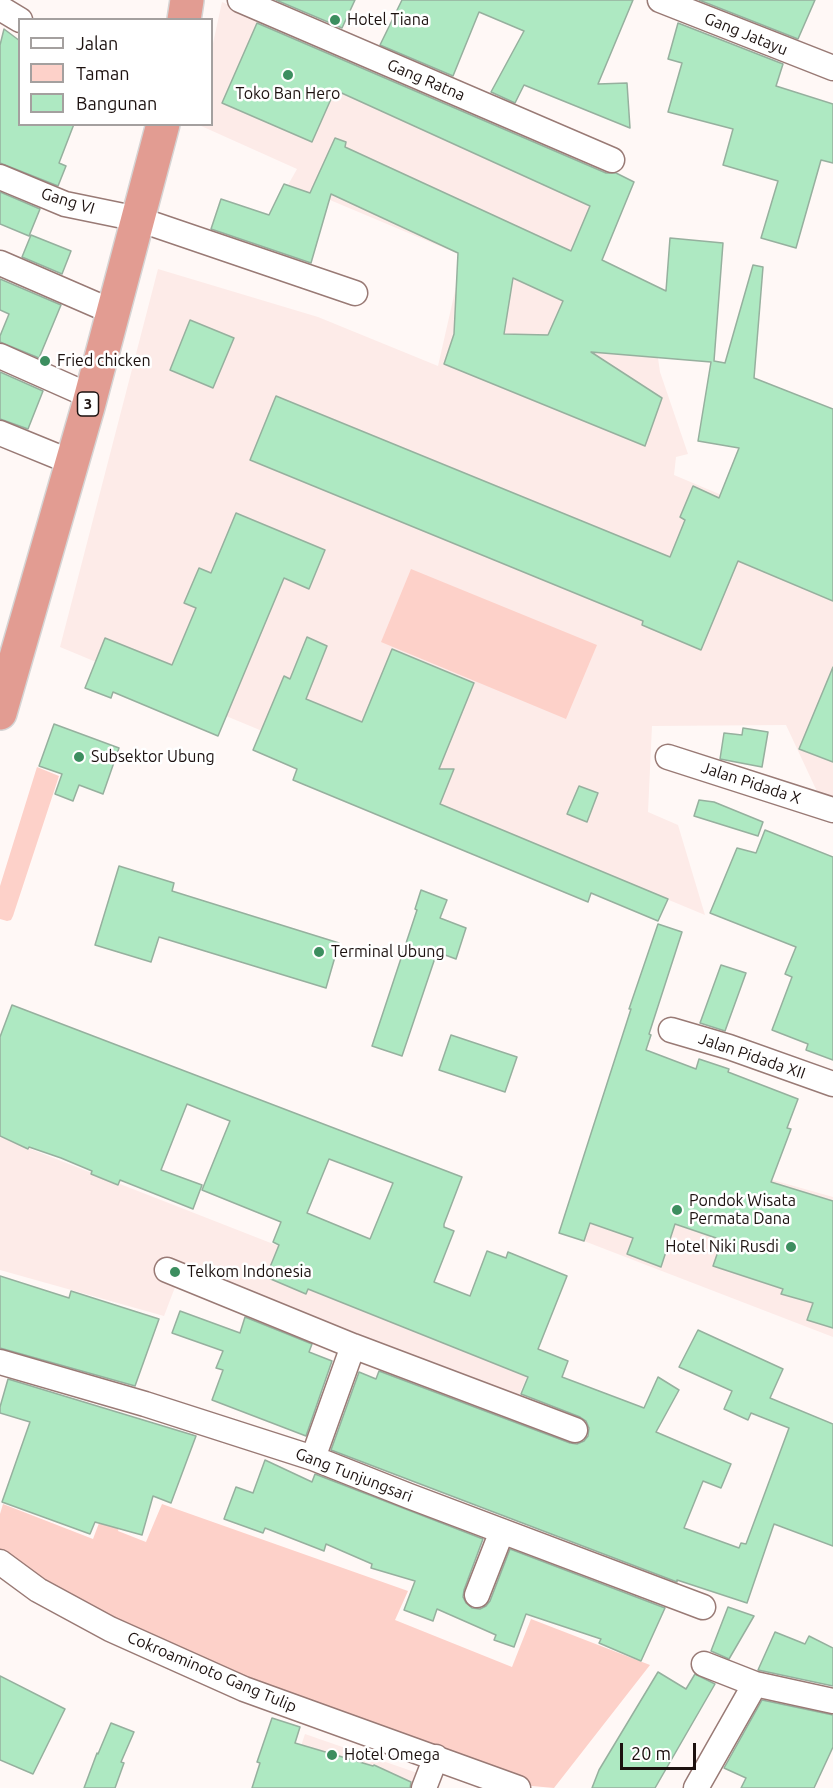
<!DOCTYPE html>
<style>
body{margin:0}
#map{position:relative;width:833px;height:1788px;overflow:hidden;background:#fff8f6;font-family:Ubuntu,sans-serif}
canvas{display:block}
.legend{position:absolute;left:18px;top:18px;width:195px;height:108px;box-sizing:border-box;background:#fff;border:2px solid #a4a09f;margin:0;padding:8px 10px;list-style:none;font-size:18px;color:#1c110f}
.legend li{display:flex;align-items:center;gap:12px;height:30px}
.legend b{width:30px;border:2px solid #a4a09f}
.scale{position:absolute;left:620px;top:1743px;width:76px;height:27px;box-sizing:border-box;border:3px solid #1c110f;border-top:0;padding-left:8px;font-size:18px;line-height:21px;white-space:nowrap;color:#1c110f;-webkit-text-stroke:4px #fff;paint-order:stroke}
</style>
<div id="map">
<canvas width="833" height="1788"></canvas>
<ul class="legend">
<li><b style="height:8px;background:#fff"></b>Jalan</li>
<li><b style="height:16px;background:#fdd1c9"></b>Taman</li>
<li><b style="height:16px;background:#aee9c2"></b>Bangunan</li>
</ul>
<div class="scale">20 m</div>
</div>
<script>
const ctx = document.querySelector('canvas').getContext('2d');
ctx.lineJoin = 'round';
function fillPath(path, color) {
  ctx.fillStyle = color;
  ctx.fill(path, 'evenodd');
}
function trace(path, color, width, dash) {
  ctx.strokeStyle = color;
  ctx.lineWidth = width;
  ctx.lineCap = dash ? 'butt' : 'round';
  ctx.setLineDash(dash || []);
  ctx.stroke(path);
}
function write(font, color, halo, rows, align = 'center') {
  ctx.font = font + ' Ubuntu,sans-serif';
  ctx.lineWidth = 5;
  ctx.setLineDash([]);
  ctx.textBaseline = 'middle';
  ctx.strokeStyle = halo;
  ctx.fillStyle = color;
  for (const [text, x, y, turn = 0] of rows) {
    ctx.save();
    ctx.translate(x, y);
    ctx.rotate((+turn || 0) * Math.PI / 180);
    ctx.textAlign = isNaN(turn) ? turn : align;
    if (halo) ctx.strokeText(text, 0, 0);
    ctx.fillText(text, 0, 0);
    ctx.restore();
  }
}
const built = new Path2D(`
 M222 2 355 55 634 182 602 260 647 282 660 372 688 454 676 457 674 475 833 542V803L821 800 786 725 652 726 648 812 678 825 705 915 60 647 158 269 318 317 438 366 463 256 330 200 288 185 297 169 199 125 212 124V48Z
 M621 1126 769 1179 833 1197V1337L584 1241Z
 M0 1137 539 1348 515 1405 180 1274 164 1316 0 1270Z
 M305 1734 426 1776 420 1788H287Z`);
const green = new Path2D(`
 M411 569 597 645 566 719 381 642Z
 M37 767 59 776 13 916 11 920 7 921 0 919V886Z
 M108 1499 126 1505 118 1531 146 1542 162 1504 408 1591 395 1620 512 1667 531 1619 650 1665 554 1788 532 1786 437 1750 244 1682 113 1624 0 1552V1514L3 1504 93 1539Z`);
const building = new Path2D(`
 M276 0H355L342 28Z
 M402 0H633L598 84 627 83 630 128 524 85 515 103 491 92 524 31 479 12 453 76 380 45Z
 M699 0H815L798 39Z
 M257 23 606 173H616L634 182 602 260 666 291 670 238 723 243 714 361 725 363 753 265 763 267 754 378 833 409V601L738 561 701 650 642 625 643 621 250 460 276 396 670 557 685 520 680 517 693 486 719 498 739 448 698 441 711 362 591 352 662 398 645 446 444 364 454 334 458 253 331 194 311 263 211 229 221 199 269 215 284 184 310 193 335 138 346 142 345 147 571 251 590 206 335 90 312 142 222 103ZM513 278 563 301 548 335 504 334Z
 M678 23 783 64 776 86 833 104V163L821 160 796 248 761 238 778 181 723 165 733 129 668 112 682 63 668 59Z
 M4 29 20 41V124H74L59 163 66 166 58 186 0 163V45Z
 M0 192 40 209 29 236 0 224Z
 M31 235 71 251 62 274 22 257Z
 M0 279 61 305 39 358 0 342V336L9 314 0 310Z
 M190 320 234 338 213 388 170 370Z
 M0 372 43 391 28 429 0 419Z
 M236 513 325 550 309 589 284 578 218 736 113 692 111 698 85 688 105 638 172 665 196 608 184 603 199 568 211 573Z
 M307 637 327 646 306 699 362 722 392 649 474 683 439 769H454L440 804 668 899 658 921 591 893 588 902 293 780 297 769 253 750 284 676 290 679Z
 M833 667V762L799 749Z
 M54 724 119 748 103 794 79 785 73 801 55 794 62 774 39 766Z
 M743 728 768 732 762 767 720 759 724 733 742 735Z
 M579 786 598 793 587 822 567 814Z
 M699 800 714 802 763 822 758 836 694 816Z
 M765 830 833 857V1060L806 1050 808 1044 772 1030 792 977 785 974 796 947 710 913 737 848 756 853Z
 M119 866 174 883 172 891 339 943 326 988 159 937 151 962 95 945Z
 M421 890 447 900 440 918 466 928 456 959 437 952 402 1056 372 1046 417 910 415 909Z
 M658 924 682 932 649 1034 651 1035 646 1050 696 1069 699 1059 729 1069 728 1072 798 1099 787 1128 791 1129 771 1182 833 1201V1328L807 1320 813 1303 781 1294 783 1289 713 1266 722 1240 675 1224 661 1267 627 1254 633 1238 590 1223 584 1241 559 1233 631 1009H629Z
 M721 965 746 973 725 1031 700 1023Z
 M12 1005 462 1177 444 1224V1227L454 1231 434 1282 470 1296 487 1251 506 1258 508 1252 567 1276 538 1349 568 1361 562 1377 644 1408 658 1377 679 1390 656 1432 731 1464 721 1488 703 1481 684 1528 739 1548 741 1543 746 1544 789 1428 751 1413 748 1420 724 1409 732 1391 679 1367 698 1330 783 1369 770 1398 833 1424V1546L774 1524 747 1603 677 1580V1582L331 1450 359 1372 376 1379 379 1371 570 1443 577 1444 584 1441 588 1436 589 1428 586 1421 580 1417 521 1394 528 1377 308 1289 306 1294 266 1277 279 1245 273 1242 281 1222 202 1190 230 1121 187 1104 161 1170 202 1185 193 1209 120 1180 118 1185 91 1174 92 1171 61 1158 29 1147 28 1149 0 1136V1037ZM329 1159 393 1183 370 1239 307 1213Z
 M451 1035 517 1057 505 1092 439 1070Z
 M0 1276 69 1298 71 1291 159 1319 135 1386 0 1348Z
 M180 1311 240 1333 245 1317 312 1344 309 1352 332 1361 306 1436 212 1400 223 1370 216 1368 223 1351 172 1333Z
 M8 1379 196 1436 171 1503 153 1496 142 1535 95 1522 90 1534 2 1502 30 1422 0 1413V1407Z
 M265 1460 312 1482 315 1474 483 1539 464 1590 463 1597 466 1603 472 1608 480 1609 486 1606 490 1601 510 1549 665 1608 641 1661 599 1643 601 1639 526 1614 514 1647 494 1640 496 1635 437 1609 433 1621 404 1610 415 1581 371 1568 372 1564 326 1544 324 1551 265 1528 263 1533 224 1519 236 1487 253 1493Z
 M728 1607 754 1616 729 1659 711 1651Z
 M775 1632 805 1644 809 1636 833 1648V1686L758 1670Z
 M658 1672 686 1689 695 1674 715 1684 655 1788H592L599 1770Z
 M0 1676 65 1709 33 1774 0 1760Z
 M762 1700 833 1715V1747L814 1788H741L746 1778 724 1768Z
 M272 1718 300 1727 295 1743 373 1766 374 1765 411 1782 410 1788H252L260 1763 257 1762Z
 M111 1723 134 1732 121 1762 124 1763 115 1788H84L97 1753 98 1754Z`);
const minor = new Path2D(`
 M240 0 612 160
 M660 0 833 68
 M0 8 20 20
 M0 177 65 204 138 219 355 293
 M0 263 113 312
 M0 356 90 396
 M0 433 71 462
 M668 757 833 810
 M671 1030 729 1047 833 1084
 M167 1270 353 1346 575 1430
 M0 1362 145 1404 313 1458 409 1496 703 1607
 M313 1458 353 1346
 M0 1562 38 1590 110 1629 244 1689 518 1788
 M477 1595 502 1531
 M704 1664 755 1684 833 1701
 M424 1788 436 1757
 M696 1788 755 1684`);
const trunk = new Path2D(`
 M184 20 187 0
 M0 713 88 407 163 124`);
const markers = [
 [335,20,6,"#3c8e5f"],
 [288,75,6,"#3c8e5f"],
 [45,361,6,"#3c8e5f"],
 [79,757,6,"#3c8e5f"],
 [319,952,6,"#3c8e5f"],
 [677,1210,6,"#3c8e5f"],
 [791,1247,6,"#3c8e5f"],
 [175,1272,6,"#3c8e5f"],
 [332,1755,6,"#3c8e5f"]
];
const shields = [
 [88,404,21]
];
const shieldNames = [
 ["3",88,404]
];
const poiNames = [
 ["Hotel Tiana",347,20],
 ["Toko Ban Hero",288,94,"center"],
 ["Fried chicken",57,361],
 ["Subsektor Ubung",91,757],
 ["Terminal Ubung",331,952],
 ["Pondok Wisata",689,1201],
 ["Permata Dana",689,1219],
 ["Hotel Niki Rusdi",779,1247,"right"],
 ["Telkom Indonesia",187,1272],
 ["Hotel Omega",344,1755]
];
const streetNames = [
 ["Gang Jatayu",746,34,22],
 ["Gang Ratna",426,80,23],
 ["Gang VI",68,201,17],
 ["Jalan Pidada X",751,783,18],
 ["Jalan Pidada XII",752,1056,19],
 ["Gang Tunjungsari",354,1475,21],
 ["Cokroaminoto Gang Tulip",212,1672,23]
];
fillPath(built, '#fdebe8');
fillPath(green, '#fdd1c9');
fillPath(building, '#aee9c2');
trace(building, '#96b09e', 1.5);
trace(minor, '#997a75', 27);
trace(trunk, '#d6d4d4', 36);
trace(minor, '#fff', 24);
trace(trunk, '#e29c92', 33);
for (const [x, y, r, color] of markers) {
  const dot = new Path2D();
  dot.arc(x, y, r, 0, 2 * Math.PI);
  ctx.fillStyle = color;
  ctx.fill(dot);
  trace(dot, '#fff', 2);
}
for (const [x, y, w] of shields) {
  const box = new Path2D();
  box.roundRect(x - w / 2, y - 12, w, 24, 4.5);
  ctx.fillStyle = '#fff';
  ctx.fill(box);
  trace(box, '#1c110f', 1.5);
}
write('bold 15px', '#1c110f', null, shieldNames);
write('16px', '#1c110f', '#fff', poiNames, 'left');
write('16px', '#1c110f', '#fff', streetNames);
</script>
